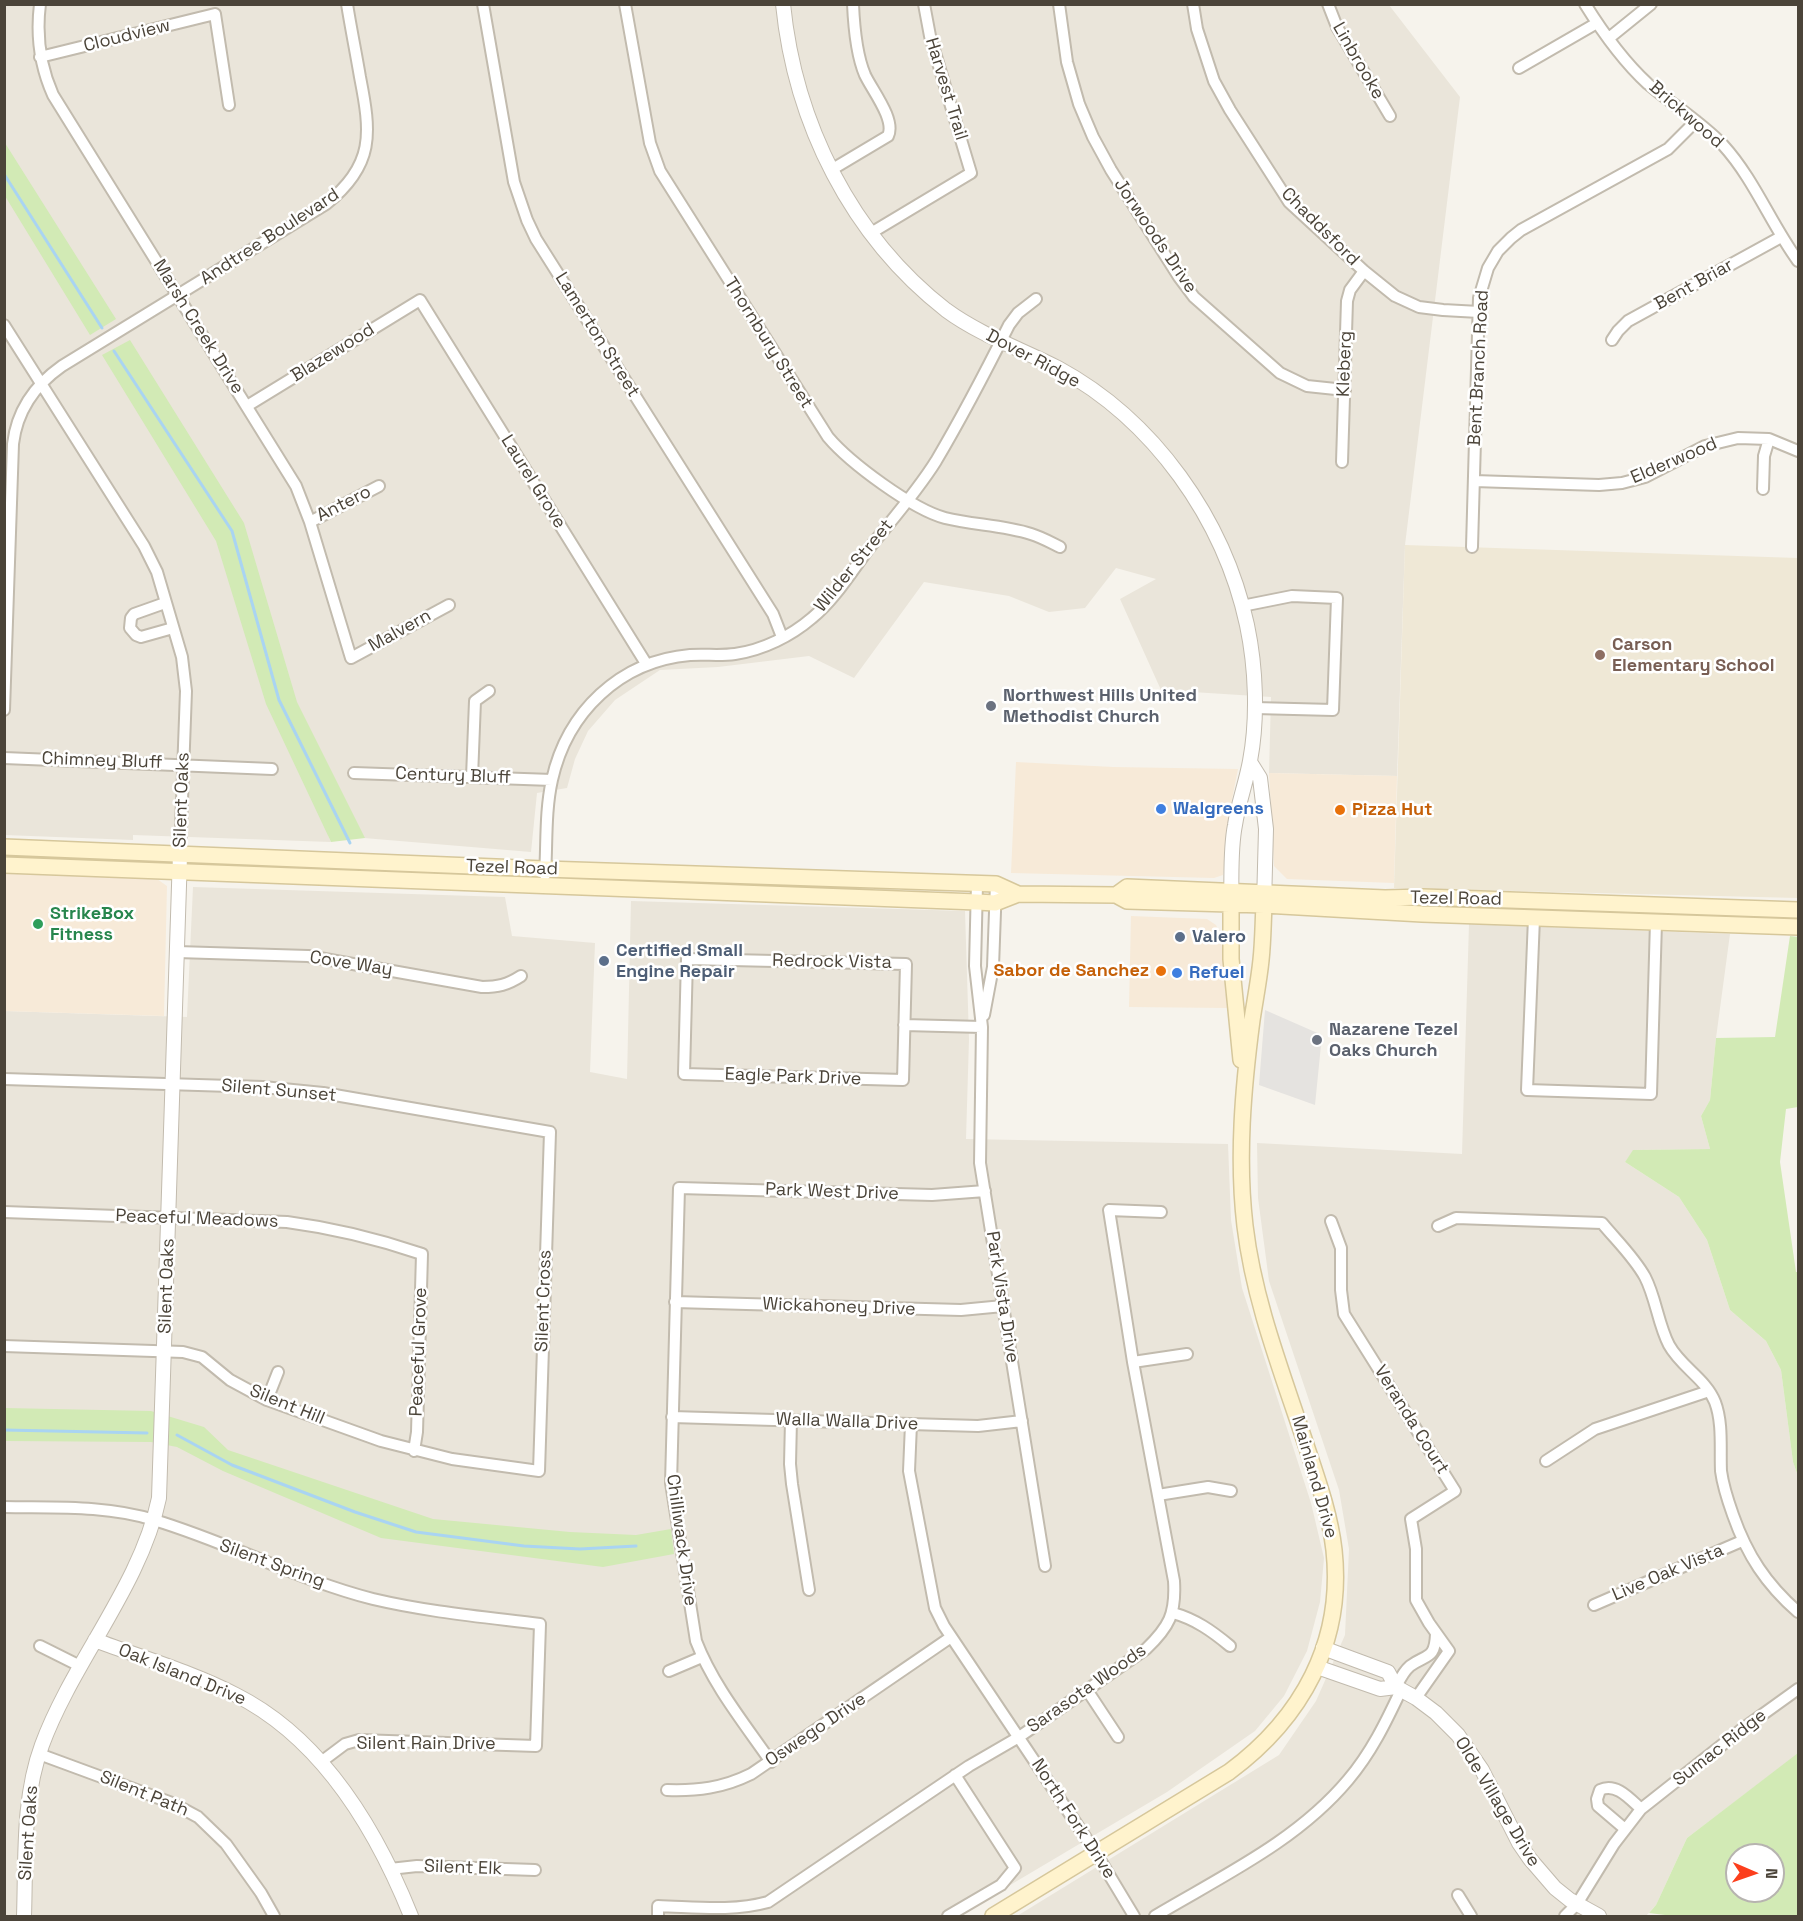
<!DOCTYPE html>
<style>
body{margin:0}
#map{position:relative;width:1803px;height:1921px;overflow:hidden;background:#f6f3ec;font-family:"Space Grotesk",sans-serif}
canvas{display:block}
.frame{position:absolute;inset:0;border:6px solid #4b4439;pointer-events:none}
.north{position:absolute;left:1725px;top:1843px;width:60px;height:60px;box-sizing:border-box;background:#fff;border:2px solid #b7b4b0;border-radius:50%;rotate:92deg;font-size:16px;font-weight:700;line-height:24px;text-align:center;color:#4b4439}
.north::after{content:'';display:block;margin:auto;width:21px;height:27px;background:#fc3f1d;clip-path:polygon(50% 0,100% 100%,50% 72%,0 100%)}
</style>
<div id="map">
<canvas width="1803" height="1921"></canvas>
<div class="frame"></div>
<div class="north">N</div>
</div>
<script>
const ctx = document.querySelector('canvas').getContext('2d');
ctx.lineJoin = 'round';
function fillPath(path, color) {
  ctx.fillStyle = color;
  ctx.fill(path, 'evenodd');
}
function trace(path, color, width, dash) {
  ctx.strokeStyle = color;
  ctx.lineWidth = width;
  ctx.lineCap = dash ? 'butt' : 'round';
  ctx.setLineDash(dash || []);
  ctx.stroke(path);
}
function write(font, color, halo, rows, align = 'center') {
  ctx.font = font + ' "Space Grotesk",sans-serif';
  ctx.lineWidth = 5;
  ctx.setLineDash([]);
  ctx.textBaseline = 'middle';
  ctx.strokeStyle = halo;
  ctx.fillStyle = color;
  for (const [text, x, y, turn = 0] of rows) {
    ctx.save();
    ctx.translate(x, y);
    ctx.rotate((+turn || 0) * Math.PI / 180);
    ctx.textAlign = isNaN(turn) ? turn : align;
    if (halo) ctx.strokeText(text, 0, 0);
    ctx.fillText(text, 0, 0);
    ctx.restore();
  }
}
const residential = new Path2D(`
 M5 5H1389L1460 97 1405 545 1397 776 1269 773 1271 697 1161 690 1120 599 1156 579 1116 568 1085 608 1049 612 1009 596 924 582 854 678 809 656 718 667 660 670 615 700 588 731 575 759 567 788 537 793 531 852 328 835 331 842 133 835V840L5 835Z
 M193 887 505 897 512 936 595 943 590 1072 627 1079 631 901 965 911 969 1039 966 1139 1228 1144 1231 1220 1242 1288 1311 1503 1324 1558 1320 1602 1307 1651 1284 1696 1255 1731 1167 1792 958 1916H5V1011L187 1017Z
 M1469 924 1730 934 1716 1038 1710 1100 1701 1116 1710 1149 1634 1150 1625 1162 1679 1197 1707 1240 1730 1310 1766 1341 1781 1370 1793 1462 1798 1476V1754L1687 1838 1656 1905 1646 1916H1017L1279 1755 1316 1701 1345 1635 1349 1549 1339 1490 1269 1281 1258 1198 1257 1143 1462 1154Z`);
const commercial = new Path2D(`
 M1016 762 1113 767 1238 769 1232 799 1223 875 1214 878 1011 873Z
 M1269 773 1397 776 1394 883 1287 879 1274 866Z
 M5 873 157 879 167 886 164 1016 5 1011Z
 M1131 916 1207 919 1216 925 1221 935 1227 1008 1129 1007Z`);
const education = new Path2D(`
 M1405 545 1798 558V898L1394 888Z`);
const green = new Path2D(`
 M5 143 116 319 90 335 5 196Z
 M130 340 244 523 297 702 365 838 331 842 266 704 216 541 102 355Z
 M1790 936 1798 937V1107L1786 1109 1780 1162 1796 1272H1798V1476L1793 1462 1781 1370 1766 1341 1730 1310 1707 1240 1679 1197 1625 1162 1633 1150 1710 1149 1701 1116 1710 1100 1716 1038 1775 1037Z
 M5 1408 151 1411 204 1427 228 1450 433 1519 570 1532 636 1535 671 1529 674 1554 603 1567 381 1538 223 1471 177 1447 151 1442 5 1441Z
 M1798 1753V1916H1673L1649 1913 1656 1905 1687 1838ZM1737 1855H1773V1891H1737Z`);
const parking = new Path2D(`
 M1265 1010 1322 1035 1315 1105 1259 1085Z`);
const stream = new Path2D(`
 M4 174 102 328
 M114 351 232 531 279 700 350 843
 M4 1430 147 1433
 M177 1435 232 1465 355 1512 416 1532 524 1546 580 1549 636 1546`);
const minor = new Path2D(`
 M40 4C36 36 40 66 53 95L296 486 310 522 351 658 449 605
 M483 4 514 182 527 220 536 239 773 614 782 637
 M625 4 650 143 660 171 828 437C850 463 912 509 945 518 973 525 1003 525 1031 534 1041 537 1050 542 1060 547
 M1059 4 1067 62 1079 104 1093 137 1111 170 1179 277 1194 297 1280 373 1307 386 1345 390
 M1193 4 1197 29 1214 81 1230 110 1289 202 1364 271 1395 296 1419 307 1443 310 1479 312
 M1328 4 1337 27 1390 116
 M1585 4C1603 33 1623 61 1648 84 1673 105 1701 122 1723 145 1754 179 1771 224 1798 261
 M1609 38 1651 4
 M40 57 215 14 229 105
 M1519 68 1597 23
 M831 170 888 136C896 120 872 90 865 75 856 54 854 27 853 4
 M871 233 971 173 930 36 924 4
 M4 325 144 546 157 572 182 657 186 691 180 855
 M1612 340 1618 331 1628 321 1781 237
 M247 406 420 300 647 665
 M1342 462 1347 301 1350 290 1364 271
 M1474 481 1599 485 1622 483 1645 477 1705 446 1738 438 1769 439 1798 451
 M1763 489 1764 456 1769 439
 M310 522 379 486
 M1472 547 1479 298 1488 268 1498 251 1511 238 1521 230 1668 149 1696 121
 M165 603 134 614 131 618 130 628 136 635 141 637 173 628
 M1242 606 1292 596 1337 598 1333 710 1255 708
 M4 710 13 444C17 410 35 385 62 366L326 204C375 165 371 133 360 77 356 53 351 29 347 4
 M4 758 272 769
 M354 773 552 780
 M472 777 475 701 489 691
 M545 875C547 844 545 811 552 780 567 712 620 661 690 655 705 654 720 656 735 654 763 650 791 636 812 618 834 600 850 574 867 551 890 522 916 493 936 461 962 417 986 371 1009 325L1018 313 1036 299
 M977 884 975 966 982 1027 980 1163 1045 1566
 M1534 918 1527 1090 1651 1094 1656 922
 M177 952 308 956 482 987C498 987 507 985 521 976
 M687 959 906 964 903 1080 684 1074Z
 M984 1015 993 967 996 884
 M904 1025 982 1027
 M4 1079 263 1087 323 1093 550 1132 539 1471 452 1459 381 1441 267 1400 230 1380 202 1357 183 1352 4 1346
 M4 1212 287 1222C333 1228 378 1239 422 1254L417 1432 414 1451
 M1331 1221 1341 1248V1290L1344 1314 1455 1491 1411 1519 1416 1549V1600L1429 1623 1449 1651 1416 1698
 M1438 1226 1456 1218 1602 1223C1616 1240 1634 1257 1645 1277 1656 1298 1658 1324 1669 1345 1681 1367 1706 1379 1715 1402 1723 1423 1720 1449 1721 1471 1723 1486 1728 1501 1733 1515 1747 1555 1766 1584 1798 1612
 M675 1302 961 1310 1003 1306
 M1133 1362 1187 1354
 M267 1400 278 1372
 M672 1417 978 1426 1022 1421
 M791 1420 790 1464 792 1484 809 1590
 M911 1424 909 1471 935 1608 944 1626 1096 1853 1134 1916
 M1546 1461 1595 1429 1709 1391
 M1158 1495 1208 1487 1231 1491
 M4 1507C54 1508 106 1505 154 1520 228 1542 298 1580 373 1599 428 1612 484 1617 540 1624L536 1746 359 1740 345 1744 321 1762
 M1594 1605 1742 1541
 M1173 1613C1195 1619 1212 1631 1230 1646
 M40 1646 80 1666
 M669 1671 702 1657
 M1396 1687C1400 1679 1403 1672 1410 1666 1426 1654 1435 1660 1436 1634
 M1087 1690 1118 1737
 M39 1754 172 1803 198 1817 226 1844 261 1893 274 1916
 M771 1762C744 1723 713 1685 696 1641L671 1483 679 1188 932 1195 985 1191
 M667 1790C697 1791 723 1788 751 1774L951 1637
 M1625 1829 1598 1806 1597 1799 1600 1790C1616 1782 1630 1799 1641 1809
 M390 1869 417 1866 535 1870
 M1458 1895 1471 1916
 M658 1916V1906C695 1907 732 1912 768 1902L969 1766 1019 1737 1146 1649C1169 1627 1176 1614 1174 1581L1133 1362 1109 1210 1161 1212
 M948 1916 1001 1885 1015 1868 955 1775
 M1155 1916C1222 1876 1297 1841 1348 1780 1371 1753 1386 1722 1401 1690
 M1565 1916 1577 1904 1614 1844 1641 1809 1741 1730 1798 1689`);
const tertiary = new Path2D(`
 M783 4C795 123 851 236 946 310 980 335 1021 349 1058 368 1154 420 1224 519 1247 625 1256 668 1258 718 1250 761 1246 783 1238 804 1235 825 1230 850 1232 877 1231 902
 M1250 762 1260 778 1266 829 1264 904
 M95 1640C142 1658 192 1672 236 1695 323 1739 376 1829 411 1916
 M1323 1648 1388 1672 1396 1687
 M1317 1667 1380 1689 1396 1687 1416 1698 1436 1713 1458 1735 1482 1770 1519 1843 1530 1859 1555 1888 1570 1900 1599 1916
 M24 1916C26 1859 22 1799 42 1745 73 1661 141 1585 159 1498L180 855`);
const secondary = new Path2D(`
 M4 847 545 869 996 884 1018 894 1116 895 1127 901 1264 905 1422 914 1798 927
 M4 865 977 902 995 903 1018 894
 M1116 895 1127 887 1385 898 1423 897 1798 910
 M1231 904V959L1241 1060
 M993 1916 1229 1772C1302 1718 1344 1642 1334 1550 1330 1515 1318 1481 1307 1448 1283 1375 1254 1302 1245 1226 1237 1158 1243 1088 1252 1020 1255 1000 1259 980 1261 960 1263 942 1263 924 1264 905`);
const markers = [
 [1600,655,6,"#8d6e63"],
 [991,706,6,"#6b7280"],
 [1161,809,6,"#3f7fe0"],
 [1340,810,6,"#e8710a"],
 [38,924,6,"#2e9e5b"],
 [1180,937,6,"#5c6f8a"],
 [604,961,6,"#5c6f8a"],
 [1161,971,6,"#e8710a"],
 [1177,973,6,"#3f7fe0"],
 [1317,1040,6,"#6b7280"]
];
const streetNames = [
 ["Cloudview",127,36,-14],
 ["Linbrooke",1358,61,60],
 ["Harvest Trail",946,89,73],
 ["Brickwood",1686,115,41],
 ["Chaddsford",1320,227,45],
 ["Jorwoods Drive",1155,236,56],
 ["Andtree Boulevard",270,237,-33],
 ["Bent Briar",1694,285,-29],
 ["Marsh Creek Drive",198,327,58],
 ["Lamerton Street",597,335,58],
 ["Thornbury Street",768,343,58],
 ["Blazewood",333,353,-32],
 ["Dover Ridge",1033,359,28],
 ["Kleberg",1345,364,-88],
 ["Bent Branch Road",1479,368,-87],
 ["Elderwood",1674,461,-23],
 ["Laurel Grove",533,482,58],
 ["Antero",344,504,-27],
 ["Wilder Street",854,566,-51],
 ["Malvern",400,631,-29],
 ["Chimney Bluff",102,761,2],
 ["Century Bluff",453,776,2],
 ["Silent Oaks",182,800,-88],
 ["Tezel Road",512,868,2],
 ["Tezel Road",1456,899,1],
 ["Redrock Vista",832,962,1],
 ["Cove Way",351,964,9],
 ["Eagle Park Drive",793,1077,2],
 ["Silent Sunset",279,1091,5],
 ["Park West Drive",832,1192,2],
 ["Peaceful Meadows",197,1219,2],
 ["Silent Oaks",167,1286,-88],
 ["Park Vista Drive",1002,1297,81],
 ["Silent Cross",544,1301,-88],
 ["Wickahoney Drive",839,1307,2],
 ["Peaceful Grove",419,1352,-88],
 ["Silent Hill",287,1405,22],
 ["Veranda Court",1411,1420,58],
 ["Walla Walla Drive",847,1422,2],
 ["Mainland Drive",1314,1477,74],
 ["Chilliwack Drive",681,1540,82],
 ["Silent Spring",272,1564,20],
 ["Live Oak Vista",1668,1573,-23],
 ["Oak Island Drive",182,1675,22],
 ["Sarasota Woods",1087,1689,-35],
 ["Oswego Drive",816,1730,-34],
 ["Silent Rain Drive",426,1744],
 ["Sumac Ridge",1720,1748,-38],
 ["Silent Path",144,1794,22],
 ["Olde Village Drive",1497,1802,59],
 ["North Fork Drive",1073,1819,57],
 ["Silent Oaks",29,1833,-86],
 ["Silent Elk",463,1868,2]
];
const educationNames = [
 ["Carson",1612,645],
 ["Elementary School",1612,666]
];
const worshipNames = [
 ["Northwest Hills United",1003,696],
 ["Methodist Church",1003,717],
 ["Nazarene Tezel",1329,1030],
 ["Oaks Church",1329,1051]
];
const shopNames = [
 ["Walgreens",1173,809],
 ["Refuel",1189,973]
];
const foodNames = [
 ["Pizza Hut",1352,810],
 ["Sabor de Sanchez",1149,971,"right"]
];
const leisureNames = [
 ["StrikeBox",50,914],
 ["Fitness",50,935]
];
const serviceNames = [
 ["Valero",1192,937],
 ["Certified Small",616,951],
 ["Engine Repair",616,972]
];
fillPath(residential, '#eae5da');
fillPath(commercial, '#f7ead8');
fillPath(education, '#efe8d6');
fillPath(green, '#d2eab5');
fillPath(parking, '#e5e3e0');
trace(stream, '#a9d4f2', 3);
trace(minor, '#c2bbae', 14);
trace(tertiary, '#c2bbae', 16);
trace(secondary, '#d6c79b', 18);
trace(minor, '#fff', 10);
trace(tertiary, '#fff', 14);
trace(secondary, '#fff3cd', 15);
for (const [x, y, r, color] of markers) {
  const dot = new Path2D();
  dot.arc(x, y, r, 0, 2 * Math.PI);
  ctx.fillStyle = color;
  ctx.fill(dot);
  trace(dot, '#fff', 2);
}
write('18px', '#4b4439', '#fff', streetNames);
write('bold 18px', '#785e54', '#fff', educationNames, 'left');
write('bold 18px', '#5b616d', '#fff', worshipNames, 'left');
write('bold 18px', '#366cbe', '#fff', shopNames, 'left');
write('bold 18px', '#c56008', '#fff', foodNames, 'left');
write('bold 18px', '#27864d', '#fff', leisureNames, 'left');
write('bold 18px', '#4e5e75', '#fff', serviceNames, 'left');
</script>
